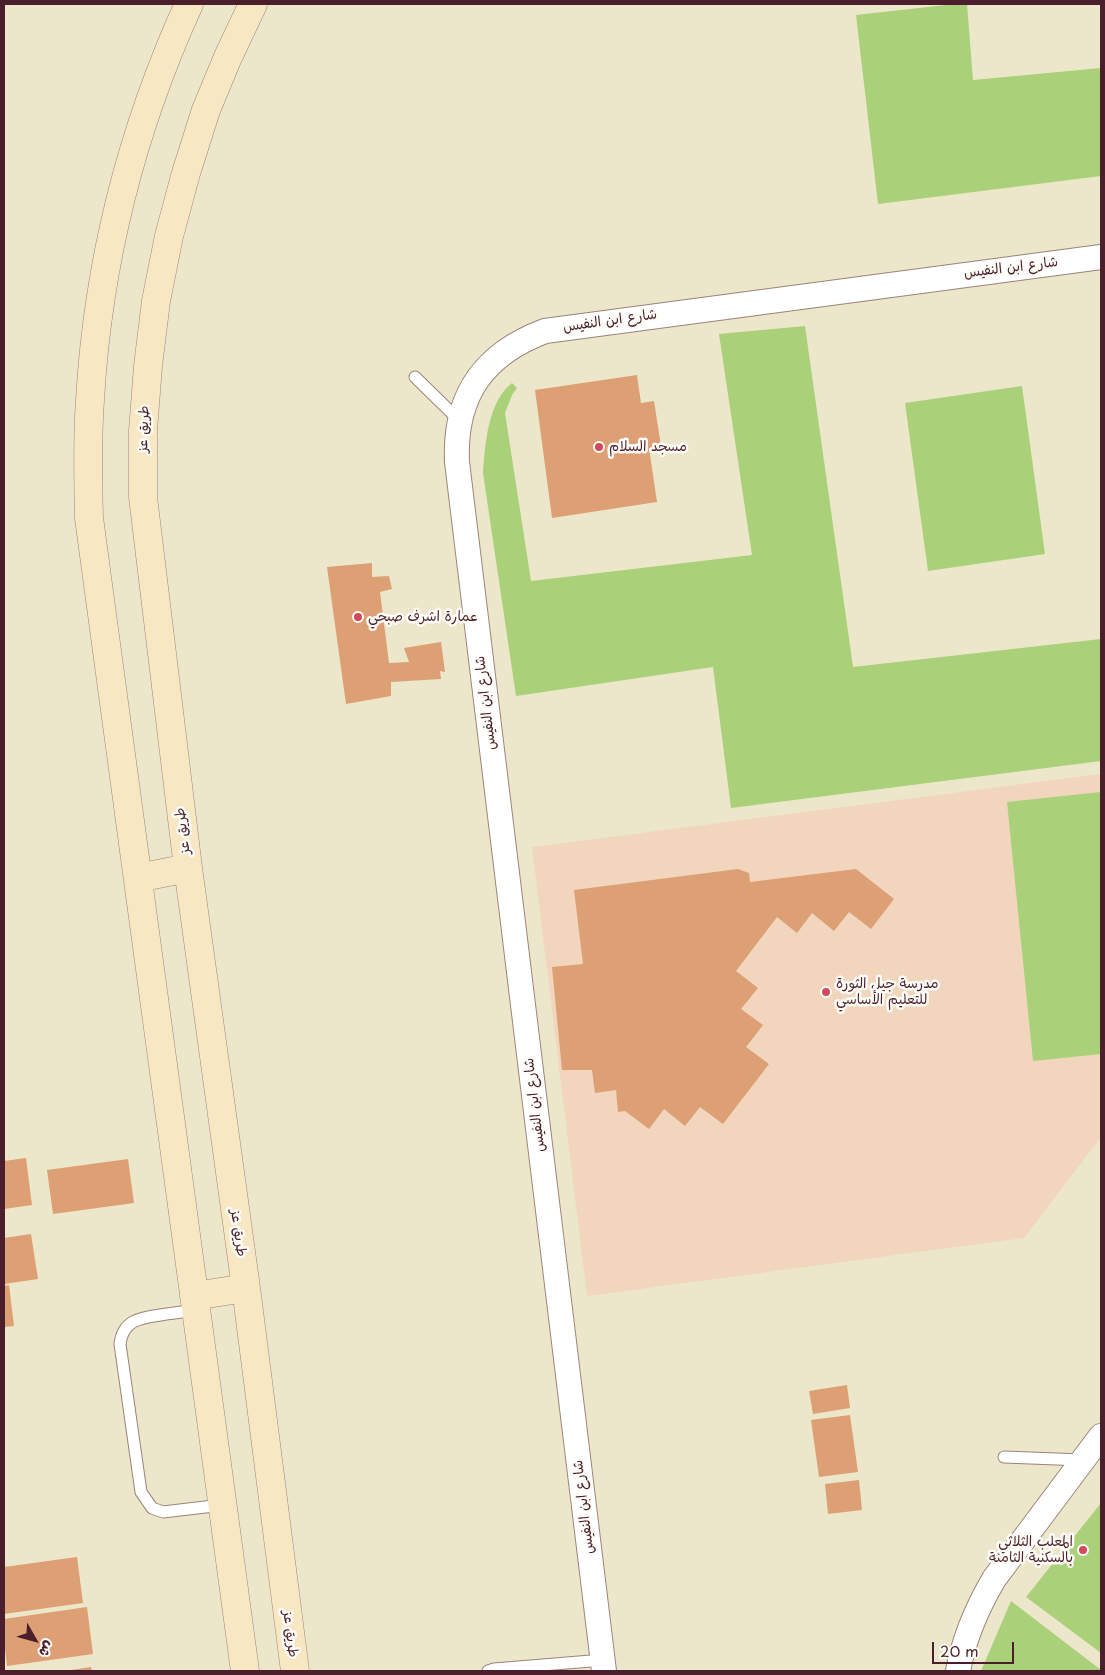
<!DOCTYPE html>
<meta charset="utf-8">
<style>
body{margin:0}
#map{position:relative;width:1105px;height:1675px;overflow:hidden;background:#ece7ca;font-family:"Playpen Sans","Playpen Sans Arabic",sans-serif}
canvas{display:block}
.frame{position:absolute;inset:0;border:5px solid #4a1f2b;pointer-events:none}
.north{position:absolute;left:10px;top:1615px;width:50px;height:50px;-webkit-text-stroke:4px #fdfcf7;paint-order:stroke;rotate:128deg;font-size:14px;font-weight:700;line-height:20px;text-align:center;color:#4a1f2b}
.north::after{content:'';display:block;margin:auto;width:18px;height:22px;background:#4a1f2b;clip-path:polygon(50% 0,100% 100%,50% 72%,0 100%)}
.scale{position:absolute;left:932px;top:1642px;width:82px;height:22px;box-sizing:border-box;border:2px solid #4a1f2b;border-top:0;padding-left:6px;font-size:15px;line-height:18px;white-space:nowrap;color:#4a1f2b;-webkit-text-stroke:4px #fdfcf7;paint-order:stroke}
</style>
<div id="map">
<canvas width="1105" height="1675"></canvas>
<div class="frame"></div>
<div class="north">ش</div>
<div class="scale">20 m</div>
</div>
<script>
const ctx = document.querySelector('canvas').getContext('2d');
ctx.lineJoin = 'round';
function fillPath(path, color) {
  ctx.fillStyle = color;
  ctx.fill(path, 'evenodd');
}
function trace(path, color, width, dash) {
  ctx.strokeStyle = color;
  ctx.lineWidth = width;
  ctx.lineCap = dash ? 'butt' : 'round';
  ctx.setLineDash(dash || []);
  ctx.stroke(path);
}
function write(font, color, halo, rows, align = 'center') {
  ctx.font = font + ' "Playpen Sans","Playpen Sans Arabic",sans-serif';
  ctx.lineWidth = 5;
  ctx.setLineDash([]);
  ctx.textBaseline = 'middle';
  ctx.strokeStyle = halo;
  ctx.fillStyle = color;
  for (const [text, x, y, turn = 0] of rows) {
    ctx.save();
    ctx.translate(x, y);
    ctx.rotate((+turn || 0) * Math.PI / 180);
    ctx.textAlign = isNaN(turn) ? turn : align;
    if (halo) ctx.strokeText(text, 0, 0);
    ctx.fillText(text, 0, 0);
    ctx.restore();
  }
}
const built = new Path2D(`
 M1101 774V1137L1024 1238 587 1296 532 847Z`);
const green = new Path2D(`
 M955 4H967L973 80 1101 68V176L878 204 856 15Z
 M805 326 853 667 1101 639V761L731 808 713 667 516 696 483 473C485 445 488 401 512 383L517 388 512 395 505 413 531 581 752 555 719 334Z
 M1022 386 1045 554 928 571 905 403Z
 M1101 792V1054L1033 1061 1007 802Z
 M1101 1503V1653L1026 1597Z
 M1011 1601 1101 1670V1671H981Z`);
const building = new Path2D(`
 M637 375 641 403 654 401 661 446 649 448 657 502 552 518 535 390Z
 M372 563V577L389 576 392 589 380 592 389 663 409 662 404 648 441 642 445 672 440 671 441 679 391 682V696L346 704 327 567Z
 M738 869 749 873 750 882 856 869 894 899 871 929 849 912 834 931 812 913 797 933 777 917 736 971 758 988 741 1009 763 1025 746 1047 769 1064 723 1124 700 1107 685 1126 664 1109 649 1129 625 1111 618 1112 616 1090 595 1093 592 1070H562L552 967 583 964 574 890Z
 M26 1158 32 1205 4 1209V1161Z
 M128 1159 134 1203 53 1214 47 1170Z
 M31 1234 38 1279 4 1284V1238Z
 M9 1285 14 1326 4 1327V1286Z
 M847 1385 850 1408 813 1414 809 1391Z
 M850 1415 858 1472 819 1477 811 1420Z
 M859 1480 862 1510 828 1514 825 1484Z
 M77 1557 83 1603 4 1614V1567Z
 M87 1607 93 1654 7 1666 4 1640V1619Z
 M91 1667 92 1671H71V1670Z`);
const lane = new Path2D(`
 M415 377 459 420
 M196 1310C184 1312 172 1313 160 1315 140 1318 123 1320 120 1344L141 1492 152 1508 163 1512 222 1505
 M1004 1457 1083 1460
 M488 1671 494 1669 603 1660`);
const street = new Path2D(`
 M604 1671 457 462C454 395 484 354 545 331L1101 257
 M958 1671C964 1638 977 1608 994 1579L1101 1436`);
const secondary = new Path2D(`
 M189 4C132 129 98 263 90 400 87 439 88 478 89 518L245 1671
 M253 4 228 57 206 110 186 173 169 236 156 301 148 366 143 431V497L188 868 246 1288 295 1671
 M138 878 188 868
 M194 1296 246 1288`);
const markers = [
 [599,447,5,"#d1495b"],
 [358,617,5,"#d1495b"],
 [826,992,5,"#d1495b"],
 [1083,1550,5,"#d1495b"]
];
const streetNames = [
 ["شارع ابن النفيس",1011,268,-7],
 ["شارع ابن النفيس",610,321,-8],
 ["طريق عز",144,429,-88],
 ["شارع ابن النفيس",486,703,-97],
 ["طريق عز",183,831,-97],
 ["شارع ابن النفيس",535,1105,-97],
 ["طريق عز",238,1233,82],
 ["شارع ابن النفيس",584,1507,-97],
 ["طريق عز",290,1634,83]
];
const poiNames = [
 ["مسجد السلام",609,447],
 ["عمارة اشرف صبحي",368,617],
 ["مدرسة جيل الثورة",836,984],
 ["للتعليم الأساسي",836,1000],
 ["المعلب الثلاثي",1073,1542,"right"],
 ["بالسكنية الثامنة",1073,1558,"right"]
];
fillPath(built, '#f1d5bd');
fillPath(green, '#aad07a');
fillPath(building, '#dd9f74');
trace(lane, '#9b837a', 13);
trace(street, '#9b837a', 26);
trace(secondary, '#9b837a', 29);
trace(lane, '#fff', 11);
trace(street, '#fff', 24);
trace(secondary, '#f7e8c3', 28);
for (const [x, y, r, color] of markers) {
  const dot = new Path2D();
  dot.arc(x, y, r, 0, 2 * Math.PI);
  ctx.fillStyle = color;
  ctx.fill(dot);
  trace(dot, '#fdfcf7', 2);
}
write('14px', '#4a1f2b', '#fdfcf7', streetNames);
write('14px', '#4a1f2b', '#fdfcf7', poiNames, 'left');
</script>
